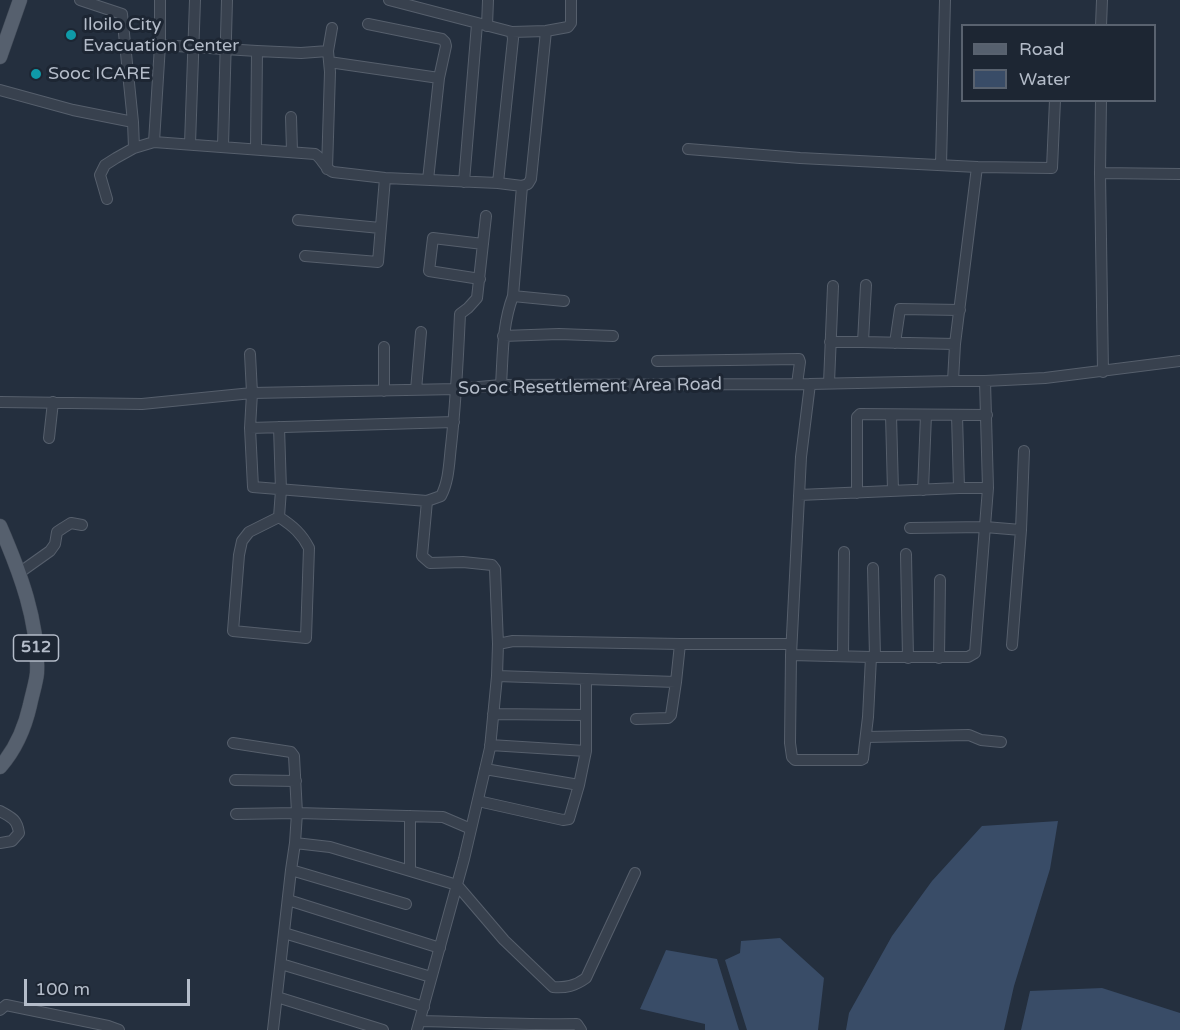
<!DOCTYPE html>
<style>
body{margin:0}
#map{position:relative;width:1180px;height:1030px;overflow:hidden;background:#242f3e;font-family:"Varela Round",sans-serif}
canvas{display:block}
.legend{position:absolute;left:961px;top:24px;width:195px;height:78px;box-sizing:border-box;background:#1d2633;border:2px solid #59626f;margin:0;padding:8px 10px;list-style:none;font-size:18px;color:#b4bcc9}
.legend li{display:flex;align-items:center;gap:12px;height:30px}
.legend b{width:30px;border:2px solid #59626f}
.scale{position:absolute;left:24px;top:979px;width:166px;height:27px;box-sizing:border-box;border:3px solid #b4bcc9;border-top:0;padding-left:8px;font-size:18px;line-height:21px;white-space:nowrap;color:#b4bcc9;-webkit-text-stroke:4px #1d2633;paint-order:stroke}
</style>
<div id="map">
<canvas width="1180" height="1030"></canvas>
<ul class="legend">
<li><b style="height:8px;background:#56606e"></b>Road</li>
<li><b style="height:16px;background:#394c67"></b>Water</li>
</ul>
<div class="scale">100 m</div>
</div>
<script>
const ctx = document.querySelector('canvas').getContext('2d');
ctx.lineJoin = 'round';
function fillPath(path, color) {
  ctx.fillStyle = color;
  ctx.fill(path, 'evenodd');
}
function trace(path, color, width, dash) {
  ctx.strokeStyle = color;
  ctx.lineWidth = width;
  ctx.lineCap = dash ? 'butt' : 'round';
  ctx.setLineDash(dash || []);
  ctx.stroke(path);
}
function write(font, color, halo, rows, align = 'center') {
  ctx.font = font + ' "Varela Round",sans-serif';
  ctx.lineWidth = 6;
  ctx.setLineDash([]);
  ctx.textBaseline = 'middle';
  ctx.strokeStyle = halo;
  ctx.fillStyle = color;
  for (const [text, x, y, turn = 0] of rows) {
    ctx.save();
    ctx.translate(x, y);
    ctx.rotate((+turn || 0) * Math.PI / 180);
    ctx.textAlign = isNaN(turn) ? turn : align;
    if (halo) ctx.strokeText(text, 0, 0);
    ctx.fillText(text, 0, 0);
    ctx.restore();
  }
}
const water = new Path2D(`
 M1058 821 1050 869 1014 986 1004 1030H846L849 1013 892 936 932 881 982 826Z
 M780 938 824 978 818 1030H747L725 960 740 953 741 941Z
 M666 950 717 959 739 1030H705V1024L640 1009Z
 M1102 988 1180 1013V1030H1021L1030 991Z`);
const minor = new Path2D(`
 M80 0 122 14 133 122 134 148
 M389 0 512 32 513 39 498 183
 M368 24 442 39 445 42 446 46 439 78
 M487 26 488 0
 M1101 26 1102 0
 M512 32 546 31 568 27 571 23V0
 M160 45 257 51 301 53 328 51
 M329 62 439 78 428 180
 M0 90 73 110 133 122
 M1101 100 1100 173 1103 372
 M291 117 292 151
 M154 142 160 45V0
 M190 144 195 0
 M223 146 227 0
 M256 149 257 51
 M688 149 800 158 977 167 1052 168 1055 100
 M941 165 945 0
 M327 169 330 72 328 51 332 28
 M1100 173 1180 174
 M464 182 477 24
 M522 186 528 184 531 179 546 31
 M107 199 100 175 105 165 116 158 134 148 154 142 315 154C323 159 324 168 333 172L385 178 498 183 522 186 513 296C502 325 503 355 501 385
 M298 220 380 228
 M305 256 378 262 385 178
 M480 279 429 271 433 238 483 244
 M513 296 564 301
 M503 336 559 334 613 336
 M830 342H863L955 344
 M863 342 866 285
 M895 343 900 309 960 310
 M384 347V391
 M250 354 252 393 250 428 454 422
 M657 361 799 359 800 362 797 384
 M953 381 955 344 977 167
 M829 383 833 286
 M810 384 801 457 791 655 871 657H968L975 653 988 488 985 381
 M416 390 421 332
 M0 402 142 404 252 393 457 389 501 385 810 384 953 381H985L1045 378 1180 361
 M891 415 893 491
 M957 415 959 488
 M250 428 253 487 427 501 441 496C449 481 449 463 451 446 456 402 458 359 460 314L468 308 477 298 486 216
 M49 438 53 402
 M923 490 926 415
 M857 493V417L860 414 987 415
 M799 495 959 488H988
 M427 501 422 556 430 563 463 562 492 565 495 569 498 644
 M279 517C293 526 302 534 309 548L306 638 233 631 239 555 242 541 249 532Z
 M279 517 281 490 279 427
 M910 528 985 527 1021 530
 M906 554 908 658
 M873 568 875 657
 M19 573 50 551 55 544 57 532 63 528 71 523 82 525
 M1012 645 1021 530 1024 451
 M791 655 790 743 792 757 795 760H861L863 759 868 717 871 657
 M843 656 844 552
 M939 658 940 580
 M497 676 676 682
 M493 714 586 715
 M636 719 668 718 671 715 676 682 680 644
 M866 737 969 735 981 740 1001 742
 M233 743 291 752 294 756 297 813 295 843 291 870 273 1030
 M490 745 586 751
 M485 769 579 785
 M235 780 296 781
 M478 801 563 820 569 819 579 785 586 751V679
 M0 811C12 818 17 819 19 833L12 841 0 843
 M236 814 297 813 443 817 471 829
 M295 843 330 847 457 885 504 940 553 987C566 988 575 986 586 978L635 873
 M291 870 406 904
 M410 871V816
 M288 900 440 948
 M284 933 431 977
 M281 964 424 1007
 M277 997 383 1030
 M0 1010 6 1005 108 1026 119 1030
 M420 1021C472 1022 525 1025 577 1024L581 1030
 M417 1030 464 859 490 748 497 676 498 644 513 641 680 644H790`);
const major = new Path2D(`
 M0 57 20 0
 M0 526C20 572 39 622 37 673 36 683 32 695 30 705 25 727 15 750 0 767`);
const markers = [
 [71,35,6,"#0f9aa8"],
 [36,74,6,"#0f9aa8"]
];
const shields = [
 [36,648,45]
];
const shieldNames = [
 ["512",36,648]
];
const poiNames = [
 ["Iloilo City",83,25],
 ["Evacuation Center",83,46],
 ["Sooc ICARE",48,74]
];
const streetNames = [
 ["So-oc Resettlement Area Road",590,387,-1]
];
fillPath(water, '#394c67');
trace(minor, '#565f6c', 12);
trace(major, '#414a57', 15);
trace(minor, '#38414e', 10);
trace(major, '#56606e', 14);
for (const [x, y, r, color] of markers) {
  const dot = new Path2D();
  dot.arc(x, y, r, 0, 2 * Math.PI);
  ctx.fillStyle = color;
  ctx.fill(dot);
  trace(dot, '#1d2633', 2);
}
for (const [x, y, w] of shields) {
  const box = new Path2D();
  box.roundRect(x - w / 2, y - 13, w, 26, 4.5);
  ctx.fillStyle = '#1d2633';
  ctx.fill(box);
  trace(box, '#b4bcc9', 1.5);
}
write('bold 16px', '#b4bcc9', null, shieldNames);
write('18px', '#b4bcc9', '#1d2633', poiNames, 'left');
write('18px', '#b4bcc9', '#1d2633', streetNames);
</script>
